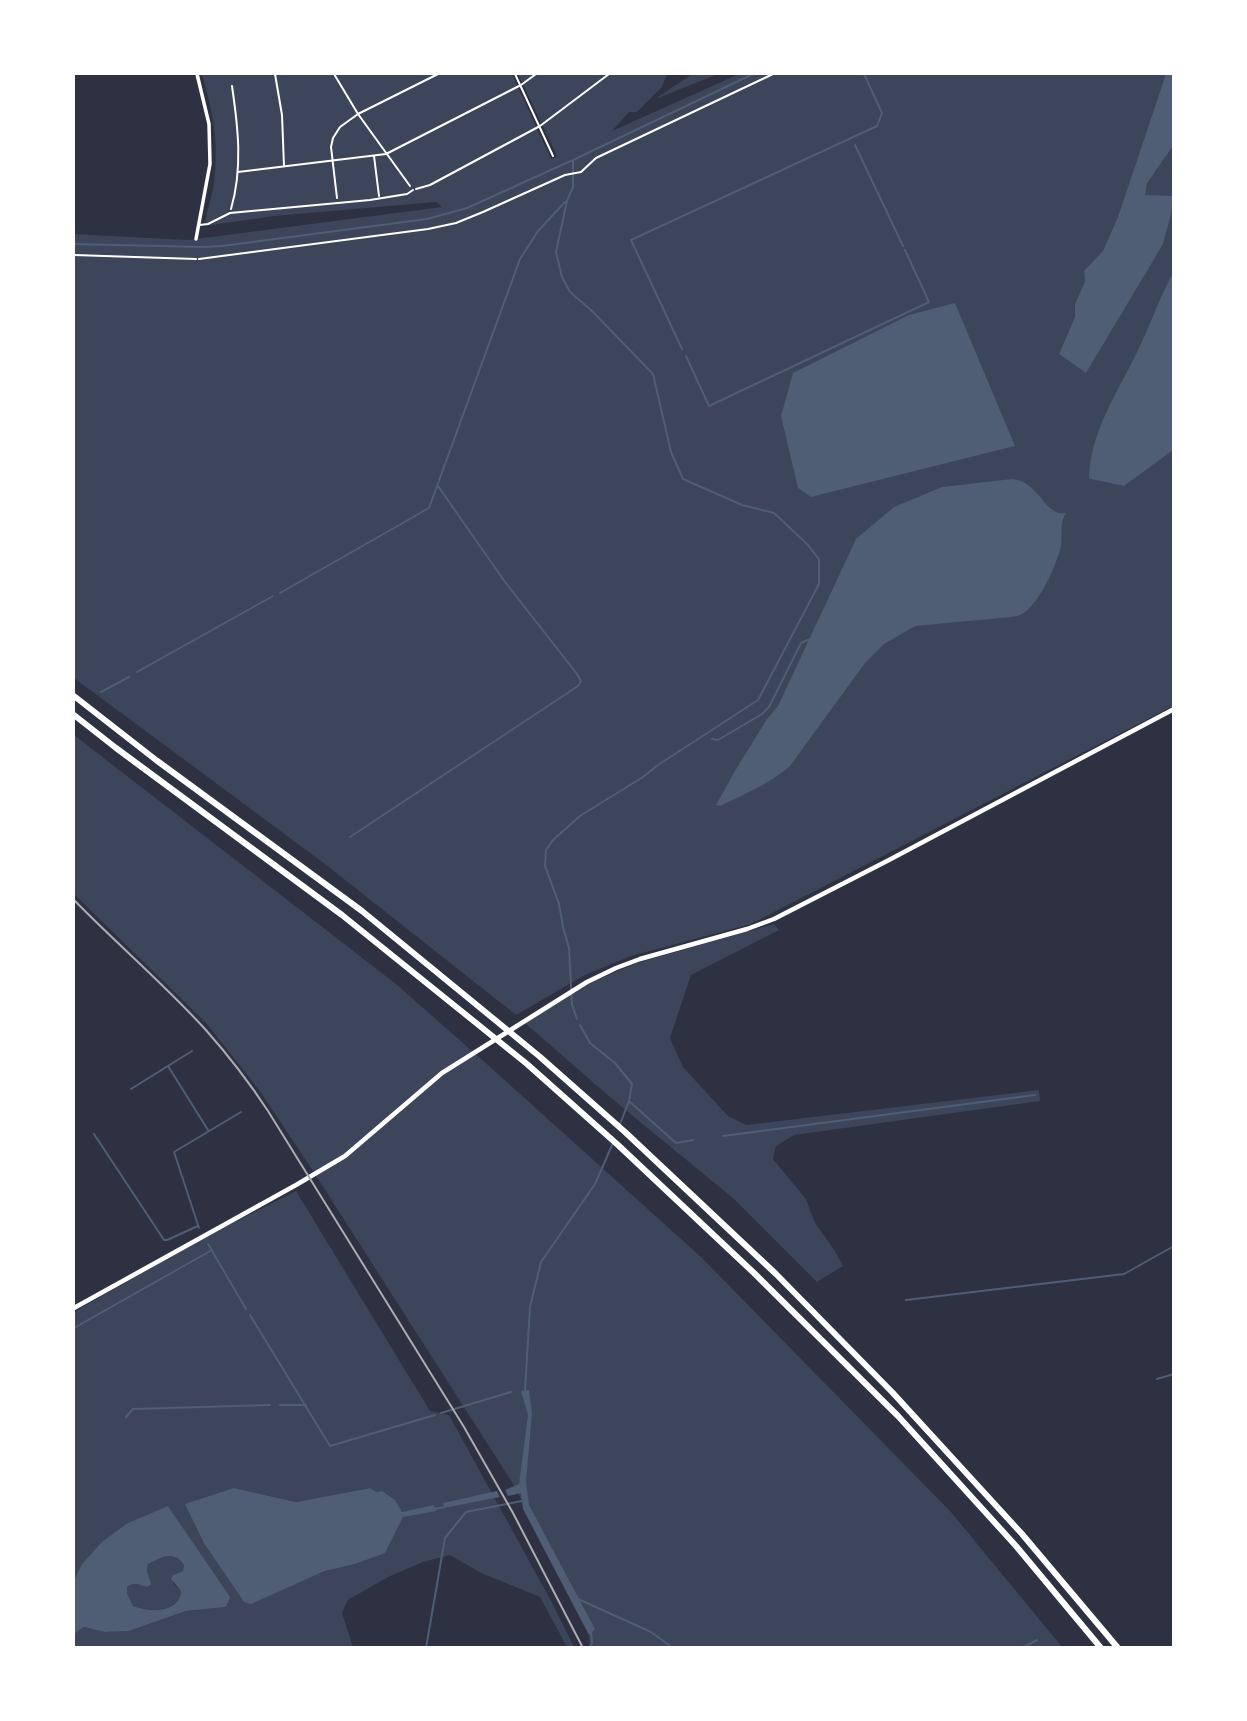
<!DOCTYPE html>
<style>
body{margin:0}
#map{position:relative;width:1247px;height:1721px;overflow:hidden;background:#2d3142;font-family:"Varela Round",sans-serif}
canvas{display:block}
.frame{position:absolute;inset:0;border:75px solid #fff;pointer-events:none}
</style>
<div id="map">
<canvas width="1247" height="1721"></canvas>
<div class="frame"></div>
</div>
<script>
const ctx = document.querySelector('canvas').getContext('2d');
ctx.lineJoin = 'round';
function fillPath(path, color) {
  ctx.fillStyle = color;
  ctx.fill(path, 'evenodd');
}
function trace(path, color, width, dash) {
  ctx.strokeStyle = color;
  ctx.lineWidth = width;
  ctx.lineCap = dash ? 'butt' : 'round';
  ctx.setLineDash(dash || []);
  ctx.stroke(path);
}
const green = new Path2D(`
 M202 74H512L551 159 557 156 518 74H667L662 87 637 112H629L612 131 739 74H1173V706L751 924 631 956 585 975 516 1015 325 864 74 678V234L188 240 442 207 436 202 274 216 205 226C206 211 212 198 214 183 219 141 213 114 202 74Z
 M692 74H718L658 98V97Z
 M74 735 396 984 489 1066 701 1257 951 1512 1062 1647H590L589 1635 515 1487 311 1168 259 1090 207 1024 74 894Z
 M774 924 779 930 691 975 670 1038 683 1067 728 1116 746 1125 1039 1090 1040 1101 794 1135 776 1146 773 1159 806 1199 815 1223 835 1251 843 1266 817 1282 734 1199 611 1098 525 1023 594 981 637 963Z
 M296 1191 430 1411 449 1415 550 1599 574 1647H567L540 1597 481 1573 450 1555 423 1562 388 1577 348 1600 342 1613 353 1647H74V1634L84 1627 104 1632 129 1631 186 1611 226 1607 196 1548 168 1506 82 1564 74 1580V1312L209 1235ZM234 1488 296 1502 370 1488 377 1492 355 1564 325 1571 251 1603Z
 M171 1556 178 1558 184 1565 183 1571 173 1575V1583L181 1591C178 1614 148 1612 133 1606L127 1593V1587C135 1581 139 1586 148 1587L150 1584 147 1570 148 1564 163 1557Z`);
const water = new Path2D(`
 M1166 74H1173V146L1147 183 1145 195 1173 196V206L1163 244 1086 373 1059 354 1075 317V304L1085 282 1084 271 1103 251 1118 217Z
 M1173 273V450L1124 486 1091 479 1089 478C1090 432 1118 392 1137 352 1150 326 1159 298 1173 273Z
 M955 303 1015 446 811 497 798 488 781 416 793 373 909 315Z
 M1012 479C1040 481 1044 517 1066 513 1059 523 1063 535 1061 546 1057 564 1039 605 1022 614 1019 616 1015 616 1012 617L915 626 884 644 865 663 790 766C769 784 745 794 720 806L716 805 735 771 767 719 778 706 856 539 894 507 942 487Z
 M529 1390 532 1413 526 1482 529 1505 595 1629 589 1635 523 1509 521 1493 508 1496 505 1490 519 1484 528 1415 521 1391Z
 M234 1488 296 1502 370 1488 377 1492 382 1491 395 1500 402 1512 434 1505 436 1511 403 1517 385 1553 355 1564 325 1571 251 1604 244 1602 204 1543 185 1504Z
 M497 1491 500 1497 444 1508 443 1503Z
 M168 1506 230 1597 226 1607 186 1611 129 1631 104 1632 84 1627 74 1634V1580L82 1564 103 1541 128 1523ZM171 1556 178 1558 184 1565 183 1571 173 1575 171 1579 181 1591C179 1614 148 1612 133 1606L127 1593V1587C135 1581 139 1586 148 1587L151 1584 147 1570 148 1564 163 1557Z`);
const stream = new Path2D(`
 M855 145 903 246
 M573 160V187L567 201 556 252 562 277 570 292 591 310 653 374 671 452 683 479 742 505 774 513 807 544 819 559V584L758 700 658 765 643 777 580 816 553 840 546 850 545 866 559 904 563 927 569 948 572 1005 577 1019
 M74 244 203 247 222 246 427 219 467 208 573 160 753 74
 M682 349 631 240 877 126 882 113 864 74
 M686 356 709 406 929 302 905 250
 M280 593 429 508 520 259 538 231 565 202
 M137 672 273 596
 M101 692 129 677
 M712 739 718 740 762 714 769 707 801 643 810 639
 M350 837 578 686 581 681 577 674 505 582 438 486
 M580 1025 590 1043 615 1063 632 1084 629 1101 620 1124
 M168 1066 208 1130
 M131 1089 192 1051
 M630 1102 676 1143 693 1140
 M94 1134 164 1240H167L198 1226
 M723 1136 1035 1095
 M199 1228 174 1152 241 1112
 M208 1244 246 1309
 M906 1300 1124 1274 1174 1246
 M250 1315 330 1446 435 1415
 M74 1328 212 1250
 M1157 1379 1174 1374
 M525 1391 530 1307 541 1262 595 1184 613 1143
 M280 1405H306
 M441 1413 511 1392
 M126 1417 133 1409 270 1405
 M434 1509 445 1507
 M578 1599 651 1632 673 1648
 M426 1648 445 1538 466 1512 522 1501
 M589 1648 592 1643 591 1632
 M1022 1648 1037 1640`);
const path = new Path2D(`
 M275 74 282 115 284 166
 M334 74 358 114 410 186
 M515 74 553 156
 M374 156 379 196
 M238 172 386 154 521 85 536 74
 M416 189 430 185 540 126 609 74
 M337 198 331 147 333 138 340 127 358 114 438 74
 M231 209C243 168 238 127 232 86
 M199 259 428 229 456 223 483 212 565 175 581 172 596 158 773 74`);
const service = new Path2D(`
 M199 225 208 224 230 213 370 200 407 194 413 190
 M74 255 196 259`);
const minor = new Path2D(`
 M196 239 210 164 209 124 197 74`);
const secondary = new Path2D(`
 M74 1308 296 1185 345 1156 442 1073 587 982 616 968 640 959 747 929 774 919 889 860 1174 709`);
const motorway = new Path2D(`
 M74 696 156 760 362 911 539 1056 625 1132 776 1274 892 1392 1022 1534 1118 1648
 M74 715 116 748 342 915 527 1064 618 1145 754 1273 898 1416 1016 1546 1101 1648`);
const rail = new Path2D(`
 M74 900C117 944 164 984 205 1029 228 1055 249 1082 268 1111L464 1427 513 1513 583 1648`);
fillPath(green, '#3c4559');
fillPath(water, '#4f5d75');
trace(stream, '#4f5d75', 2);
trace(path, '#fff', 2);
trace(service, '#fff', 2);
trace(minor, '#fff', 3.5);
trace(secondary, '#fff', 4.5);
trace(motorway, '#fff', 6);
trace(rail, '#abadb3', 2);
</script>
